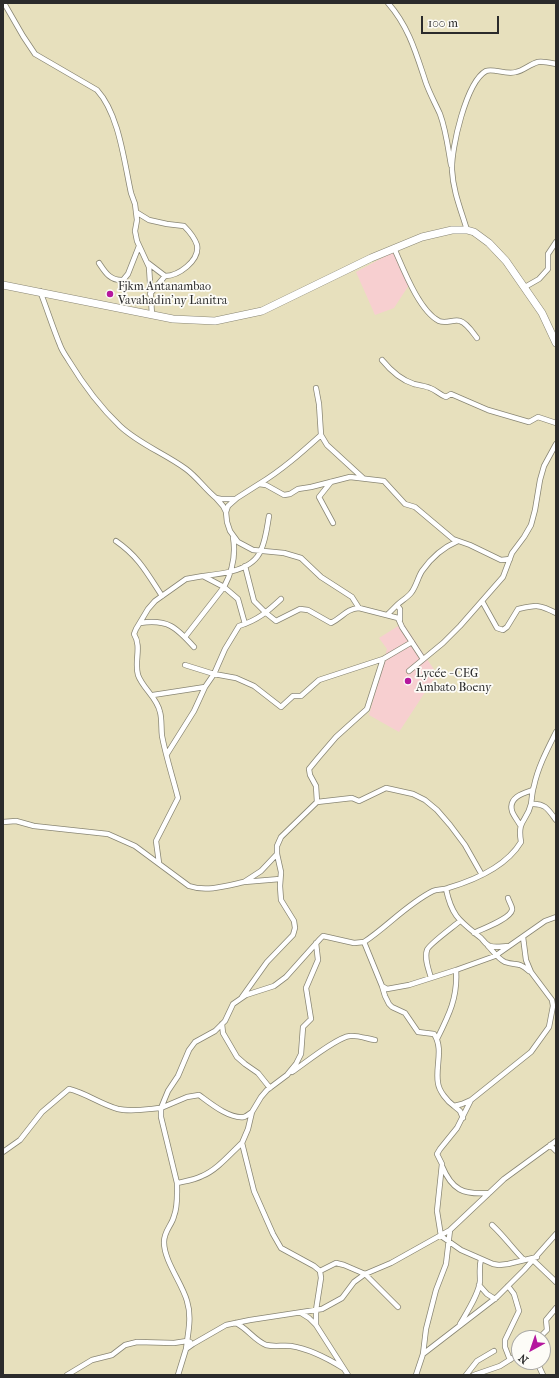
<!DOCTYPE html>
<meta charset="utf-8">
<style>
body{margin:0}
#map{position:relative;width:559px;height:1378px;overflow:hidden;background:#e7e0bd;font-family:"IM FELL French Canon",serif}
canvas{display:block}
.frame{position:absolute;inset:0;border:4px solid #2b2b2b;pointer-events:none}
.north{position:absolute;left:511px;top:1330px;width:40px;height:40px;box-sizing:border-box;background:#fdfcf7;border:1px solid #a9a8a5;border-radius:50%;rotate:220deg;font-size:11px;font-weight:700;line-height:16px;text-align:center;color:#2b2b2b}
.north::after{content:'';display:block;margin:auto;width:14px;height:18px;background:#b5179e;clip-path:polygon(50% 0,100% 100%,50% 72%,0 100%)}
.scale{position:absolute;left:421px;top:16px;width:78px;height:18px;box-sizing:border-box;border:2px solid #2b2b2b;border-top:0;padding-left:5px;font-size:12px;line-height:14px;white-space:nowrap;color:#2b2b2b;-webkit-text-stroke:3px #fdfcf7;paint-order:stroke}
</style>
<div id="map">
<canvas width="559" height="1378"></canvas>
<div class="frame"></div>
<div class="north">N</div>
<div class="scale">100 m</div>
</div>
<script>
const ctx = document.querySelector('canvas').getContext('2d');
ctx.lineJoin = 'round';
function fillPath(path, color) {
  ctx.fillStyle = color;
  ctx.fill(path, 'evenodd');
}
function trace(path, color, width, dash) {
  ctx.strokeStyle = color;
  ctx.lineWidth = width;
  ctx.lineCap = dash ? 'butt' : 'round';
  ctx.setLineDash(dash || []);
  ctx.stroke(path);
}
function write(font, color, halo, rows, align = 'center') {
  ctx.font = font + ' "IM FELL French Canon",serif';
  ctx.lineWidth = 3.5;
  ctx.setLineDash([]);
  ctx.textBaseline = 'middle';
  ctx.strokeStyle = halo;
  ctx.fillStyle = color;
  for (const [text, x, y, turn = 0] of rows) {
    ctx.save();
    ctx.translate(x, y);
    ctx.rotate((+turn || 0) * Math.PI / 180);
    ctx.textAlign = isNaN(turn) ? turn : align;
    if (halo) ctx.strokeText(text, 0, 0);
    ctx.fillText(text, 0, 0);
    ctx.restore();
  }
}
const built = new Path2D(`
 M393 252 409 285 394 308 375 315 356 272Z
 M403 623 437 674 399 732 369 715 387 649 379 638Z`);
const street = new Path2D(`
 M4 3 23 36 35 54 97 90C119 114 124 161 131 193L135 204 137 220 135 231 137 241 149 267 152 315
 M388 3C409 27 416 53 426 83 430 94 435 103 440 114 446 130 448 148 451 165
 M136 212 149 220 167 224 184 226C189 231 195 239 197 245 200 261 178 276 165 276L150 294
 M467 230C461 210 453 191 452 170 451 149 466 82 486 71 493 68 506 75 516 72 523 71 530 64 538 62 543 61 551 63 556 64
 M394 248C403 268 419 311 439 321 446 324 454 319 460 321 467 323 473 333 477 338
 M99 263C105 272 110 281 123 280L128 274 139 246
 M148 263 165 276
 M525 287 539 279 548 269V254L556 242
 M40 291C47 309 53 328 60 345 62 351 66 356 69 361 83 384 100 407 120 426 139 444 164 453 186 469 197 477 205 489 216 498
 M382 360C391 371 401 380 414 384 419 385 425 386 430 388 436 390 440 395 446 397L451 394 488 410 529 422 538 417 556 423
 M316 388 319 404 321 435 327 445 363 478
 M331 482 319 497 333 523
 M259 484C282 470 301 453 321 435
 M226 512 223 506 216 498 221 499H235
 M233 537C236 554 232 572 224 587L238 599 245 624
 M116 541C139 557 147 573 162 596
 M245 566 254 601 266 613 276 621 300 609 308 610 331 623C343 617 346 609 359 608
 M482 601 497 628 503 630 507 627 518 609C536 605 539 604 556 613
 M397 605C401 601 407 598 411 593 416 587 418 577 422 571 431 558 444 547 458 541
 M387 615 397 605 400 609V620
 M140 623C168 619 176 627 194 647
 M185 637 224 587 203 576C222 574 253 571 261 550 266 539 267 527 269 516
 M423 659 402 627 398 618 359 608 352 597 321 577 301 558 284 553 253 550 238 542 230 531 227 522 226 512 228 506 237 498 259 484 266 485 284 495 290 494 298 489 311 487 350 477 384 481 405 504 415 507 453 539 470 545 501 560 510 559
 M185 665 214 674 225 649 239 626C258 620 267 612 281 599
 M409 671 443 643 460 626 503 577 512 553 524 537 531 525 535 510 540 480 544 466 556 444
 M153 695 205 687 214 674 236 678 254 686 281 707 293 696H301L319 680 383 659
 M167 754 194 711 205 687
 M317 802 316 786 310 775 309 769 318 758 336 737 367 709 383 659 412 642
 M531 804C545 803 548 809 556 820
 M3 822 16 821 34 826 108 834 135 846 189 886C206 892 226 886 244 882
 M520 825C518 821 513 815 512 811 508 797 524 793 533 790
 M277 854 261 871 244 882 280 879
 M159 863 156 841 178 798C173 778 166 757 162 736 161 728 162 719 160 712 157 697 143 689 138 675 134 661 142 647 134 634L136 629 148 609 155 601 186 579 203 576
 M446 889C452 917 460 921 481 938 484 941 486 945 490 946 496 948 503 946 509 946
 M474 933C482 929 510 919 512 910 513 907 509 902 508 898
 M523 937 526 960 531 972 552 1000 553 1006 549 1027 531 1052 471 1100 457 1128 440 1149 437 1154 442 1164 437 1211 441 1236 461 1250 493 1264 499 1265 508 1264 537 1257
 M364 942C387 927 407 904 433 891 437 889 443 890 448 888 475 880 506 867 521 842 517 819 527 822 531 804 532 798 532 792 534 786 538 767 547 750 556 732
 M316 943 318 960 306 988 311 1019 303 1027 301 1054 296 1064 287 1075 267 1090 261 1097 252 1112 248 1129 242 1143 254 1191 273 1234 281 1248 314 1266 320 1271 321 1278 316 1310V1325L348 1375
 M488 946C493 951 498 959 505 962 516 966 518 961 529 971
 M431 978C429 970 424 959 427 950 428 945 453 927 460 921
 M382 986 385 996 389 1004 392 1007 405 1013 418 1032 434 1034C444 1049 435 1067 438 1083 439 1091 447 1101 454 1106L462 1104 471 1100
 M242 997 267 962 293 935 295 928 294 921 281 900 280 886 281 872 277 854V846L281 837 317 802 352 798 359 801 386 788 413 794 425 800 437 810 450 825 465 845 482 875
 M222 1024 223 1033 237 1057 245 1064 258 1073 270 1088
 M437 1039C449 1015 458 997 456 970L495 956 545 921 556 917
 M292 1072C304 1064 337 1037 350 1036 357 1035 368 1039 375 1040
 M454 1106 460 1111 463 1118
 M252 1112C249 1114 247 1116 244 1117 229 1119 210 1103 199 1095L187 1097 161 1108 168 1091 178 1076 189 1050 195 1042 215 1031 225 1021 233 1004 246 995 274 986 286 977 320 939 323 936 354 943 364 942 382 986 387 989 409 985 456 970
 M550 1145 556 1151
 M3 1152 20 1140 42 1112 69 1089C86 1093 100 1104 118 1109 131 1112 148 1109 161 1108V1117L177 1183C186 1181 194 1180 202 1176 217 1170 230 1154 242 1143
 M442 1166C452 1190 463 1195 489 1193
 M177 1183C177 1194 178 1206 174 1216 172 1225 164 1231 164 1242 164 1261 182 1283 187 1301 192 1317 188 1333 186 1349
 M492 1225C504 1236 513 1249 524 1260
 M534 1261 556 1282
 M320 1271 336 1263 344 1265 365 1274 398 1307
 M479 1285 487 1294 495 1299
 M508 1286 514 1294 519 1311 505 1340V1347L510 1360
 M301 1313 309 1318 316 1325
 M236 1323C248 1329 254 1340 266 1345 274 1347 283 1345 291 1346 310 1349 327 1358 343 1368
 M460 1324C467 1312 479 1294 480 1281 480 1272 479 1267 481 1259
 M539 1338 547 1330 546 1320 556 1308
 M423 1354 497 1297 524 1270 556 1234
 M537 1362 543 1375
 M67 1375 92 1360 112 1355 125 1345 137 1342 174 1343 187 1341 190 1342
 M178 1375 186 1349 193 1344 226 1325 250 1320 322 1309 342 1298 354 1282 365 1274 391 1263 450 1230 504 1179 556 1141
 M416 1375 423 1354 426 1329 436 1290 446 1264 450 1230
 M466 1375 477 1361 494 1351
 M474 1375 500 1366 519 1354`);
const secondary = new Path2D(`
 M3 285 173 319 215 321 262 311 371 258 422 237 452 230H467L474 232 489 243 506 261 542 313 556 343`);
const markers = [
 [110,294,4,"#b5179e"],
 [408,681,4,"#b5179e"]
];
const poiNames = [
 ["Fjkm Antanambao",118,287],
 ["Vavahadin'ny Lanitra",118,301],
 ["Lycée - CEG",416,674],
 ["Ambato Boeny",416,688]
];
fillPath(built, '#f7cfd0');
trace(street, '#898674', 6);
trace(secondary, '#898674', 8);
trace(street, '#fff', 4.5);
trace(secondary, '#fff', 7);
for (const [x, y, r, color] of markers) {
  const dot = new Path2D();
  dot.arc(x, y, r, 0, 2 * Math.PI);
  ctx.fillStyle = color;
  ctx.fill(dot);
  trace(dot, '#fdfcf7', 1.5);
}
write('12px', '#2b2b2b', '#fdfcf7', poiNames, 'left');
</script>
